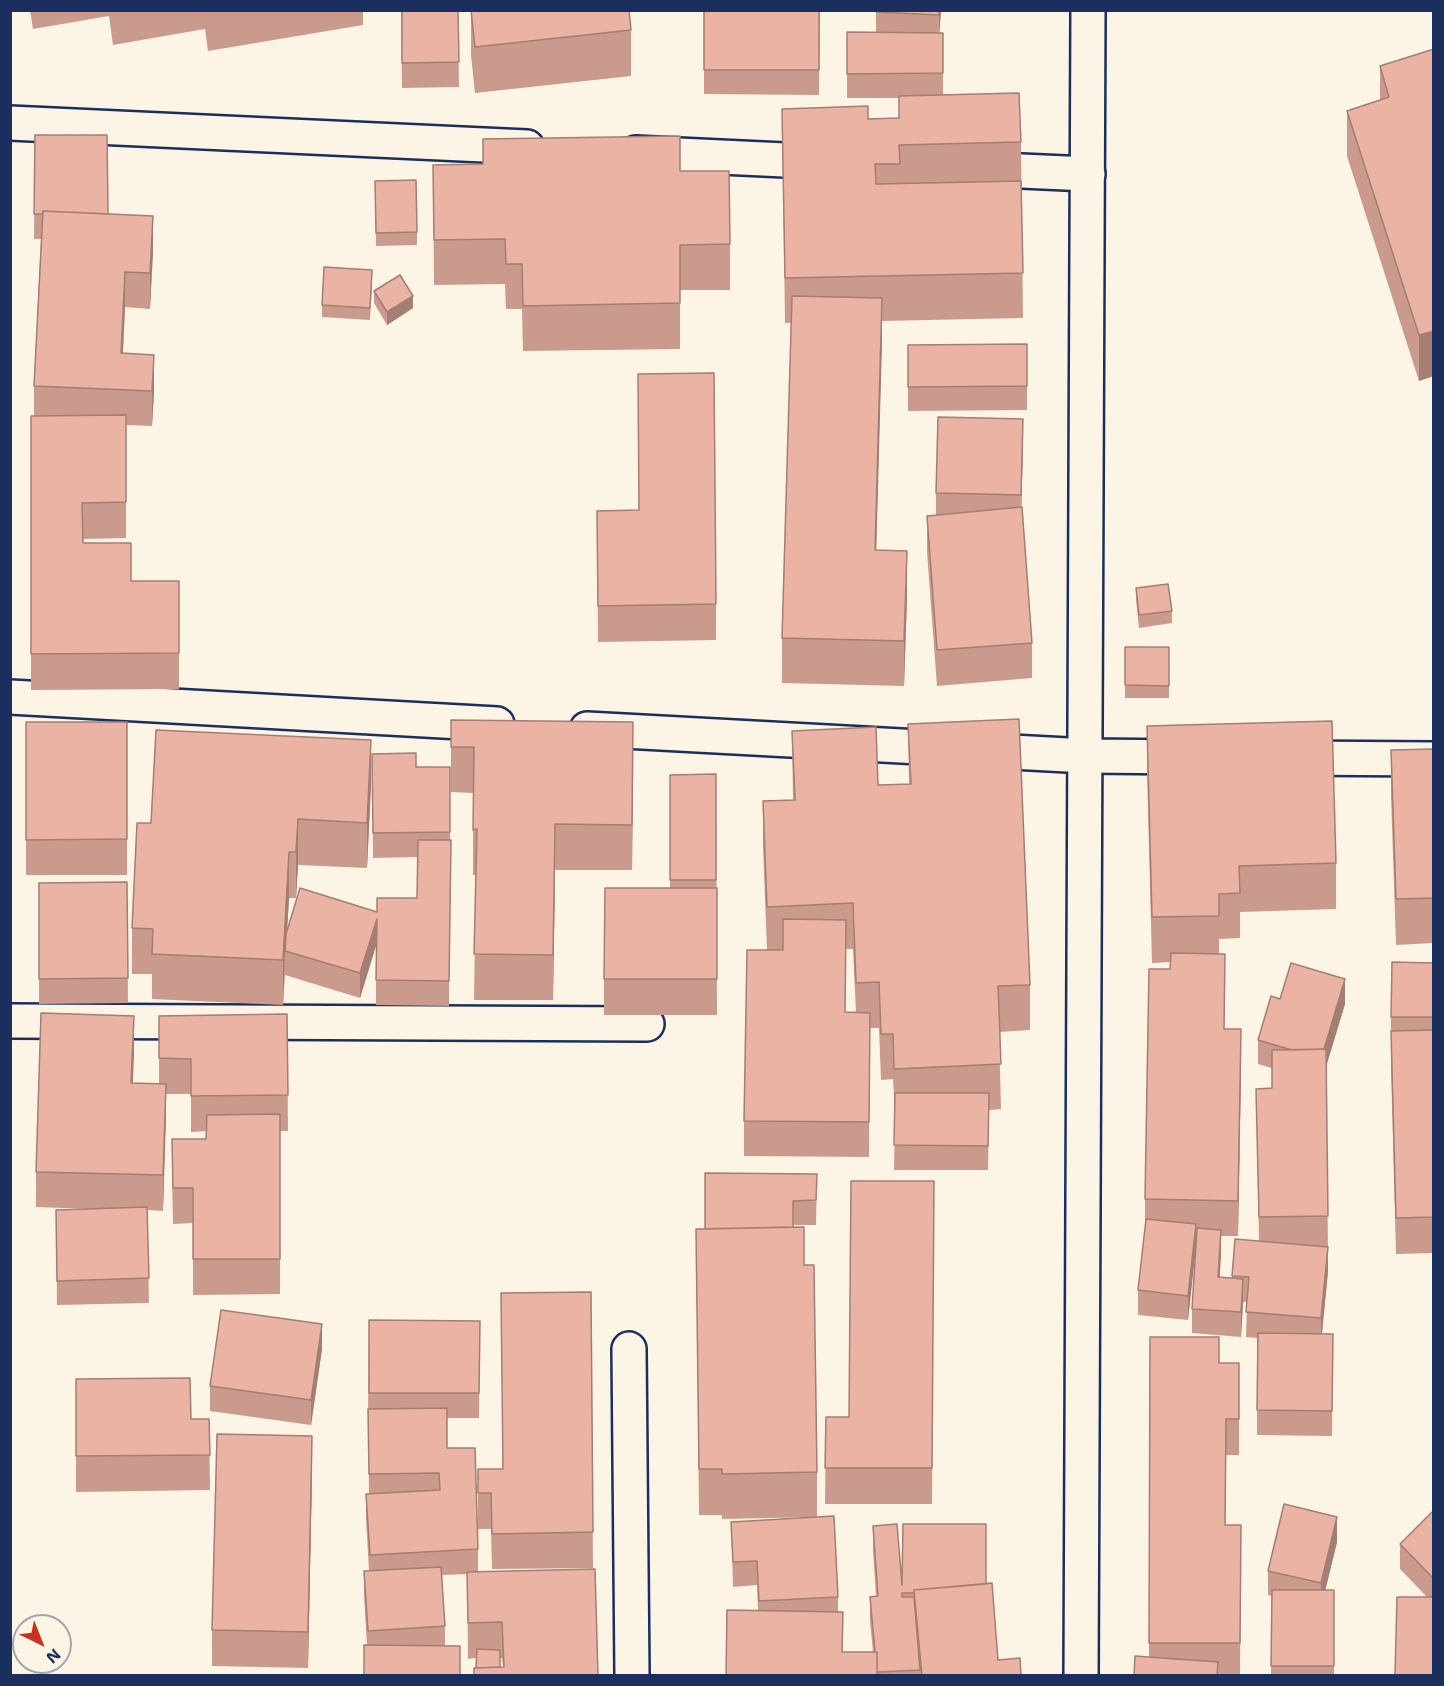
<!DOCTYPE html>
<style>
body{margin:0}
#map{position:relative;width:1444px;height:1686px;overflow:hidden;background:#fcf5e5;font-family:"Shantell Sans",sans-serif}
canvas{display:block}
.frame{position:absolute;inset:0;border:12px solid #1b2f5e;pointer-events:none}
.north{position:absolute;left:12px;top:1614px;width:60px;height:60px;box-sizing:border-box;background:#fcf5e5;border:2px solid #a2a6af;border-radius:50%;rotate:137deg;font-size:16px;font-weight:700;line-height:24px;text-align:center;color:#1b2f5e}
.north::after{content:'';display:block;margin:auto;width:21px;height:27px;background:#c8321e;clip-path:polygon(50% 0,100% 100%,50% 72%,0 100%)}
</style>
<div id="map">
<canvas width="1444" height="1686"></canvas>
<div class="frame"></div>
<div class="north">N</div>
</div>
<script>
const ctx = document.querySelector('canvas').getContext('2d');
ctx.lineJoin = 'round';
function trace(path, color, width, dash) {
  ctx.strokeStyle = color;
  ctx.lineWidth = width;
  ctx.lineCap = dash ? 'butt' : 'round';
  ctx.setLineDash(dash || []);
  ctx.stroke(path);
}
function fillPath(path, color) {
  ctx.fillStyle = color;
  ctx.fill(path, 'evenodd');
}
const minor = new Path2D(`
 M10 123 527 147
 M636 153 827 162
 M977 169 1088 174
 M10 697 497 724
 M587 729 1086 756 1192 757
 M1288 758 1434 759
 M10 1021 647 1024
 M629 1349 632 1676`);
const tertiary = new Path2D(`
 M1081 1676 1088 10`);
const wall = new Path2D(`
 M30 10H363V25L208 51 205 29 113 45 109 16 33 29Z
 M401 10H458L459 87 402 88Z
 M471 10 631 30V76L475 93 471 55Z
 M704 10H820L819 95 704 94Z
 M876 10H941L939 33H943V94L1021 142 1023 318 882 321 876 550 907 597 904 686 782 683V638L792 323H785L782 109 868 119 899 118V98H847V32H876Z
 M1434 49 1419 381 1347 156V111L1380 100V66Z
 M35 135 108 214 153 251 150 309 125 307 123 353 154 391 152 426 126 425V538L83 539V543L131 581H179V689L31 690V416H34V386L41 239H34Z
 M433 165 680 171 730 244V290H680V349L523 351 522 309H506L505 284 434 285Z
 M375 181 417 232V245L376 246Z
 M372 283 370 320 322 317V305Z
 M374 291 413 308 387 325 374 303Z
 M1027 344V410L908 411V345Z
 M1023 444 1021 508 1032 643V678L937 686 927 552V516L936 515V493Z
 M639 510 716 604V640L598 642 597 511Z
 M1136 588 1172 611V623L1139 628 1136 600Z
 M1125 647H1169V698H1125Z
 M451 720 633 768 632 870H555L553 1000H474L476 875H473V793L451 792Z
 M26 722H127V875H26Z
 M908 724 1030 985V1030L999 1032 1001 1109 989 1110 988 1170H894L895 1114 893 1079 881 1080 879 1028H870L869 1157 744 1156V1121L767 950 763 847V801L793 800 792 731 878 785 909 784ZM846 949H853L856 1013 845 1012Z
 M1147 726 1336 863V909L1240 912V938L1219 939V953L1225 989 1224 1029 1241 1065 1238 1236H1221L1220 1277 1232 1278 1235 1239 1259 1241 1256 1089 1272 1088V1068L1258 1064V1040L1280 999 1345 1004 1326 1067 1328 1251V1271L1322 1334H1333L1332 1436 1257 1435V1338L1246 1337 1247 1302H1243L1241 1337 1192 1333V1309L1197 1236H1196L1188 1320 1138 1315V1290L1145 1228V1199L1171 962 1152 963 1147 772Z
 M1434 749V947L1433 943 1396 945 1391 796V750Z
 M372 754 416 767H450V840L449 1006 376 1005V944L360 998 285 975 283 1005 152 999V974H132V928L151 823 371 785 367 868 298 865 296 898H289L287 929 377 912 417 898 418 857 373 858Z
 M716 774 717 1015H604V979L670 888V775Z
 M127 882 128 1003 39 1004V883Z
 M1434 963V1253L1396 1254 1391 1067V1017Z
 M287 1014 288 1131H280V1294L193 1295V1223L173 1224 172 1175 206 1139 207 1131 191 1132V1094H166L163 1211 147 1210 149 1303 57 1305 56 1210 92 1209 36 1207V1172L134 1051 133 1083 159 1084V1016Z
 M817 1174 816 1225H793V1227L804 1265 817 1472V1517L722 1519V1515H699L696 1229H705Z
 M934 1181 932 1504H825L826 1417H849Z
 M591 1292 593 1568 492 1569 491 1529H478V1469H503L501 1293Z
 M369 1320 480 1321 479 1418H447V1448L478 1549V1572L598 1676 476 1668V1658L468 1659 467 1574 442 1575 445 1626V1646L367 1645 364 1596V1571H369L366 1519V1494H369L368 1409ZM500 1658H502L503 1667H500Z
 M1150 1337 1219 1363H1239V1455H1226L1225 1525H1241L1240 1676H1134L1149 1657Z
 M322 1349 311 1425 210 1411V1386Z
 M76 1379 191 1419H209L210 1490 76 1492Z
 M312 1472 308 1668 212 1666V1630Z
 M1434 1514V1676L1427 1597 1400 1569V1544Z
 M731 1522 838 1597V1612L843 1652H873L870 1621V1597L876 1596 873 1550V1526L902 1585 986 1584 998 1660 1021 1676H726L758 1610 757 1585 733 1587Z
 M1337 1542 1325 1590H1334V1676H1271L1272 1596 1268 1595V1571Z`);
const shadedWall = new Path2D(`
 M939 10H941L939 39Z
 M153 216V251L150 309V273Z
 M125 272V307L121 389V353Z
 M413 296V308L387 325V312Z
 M882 298V344L875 596V550Z
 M1434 331V376L1419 381V335Z
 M154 355V391L152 426V391Z
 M1023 419V444L1021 519V495Z
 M907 551V597L904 686V641Z
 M633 722V768L632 870V825Z
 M371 740V785L367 868V823Z
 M298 819V865L296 898V852Z
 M555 824V870L553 1000V955Z
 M289 852V898L286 951H285L283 1005V960Z
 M377 919V943L360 998V973Z
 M1345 979V1004L1321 1083V1059Z
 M134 1016V1051L131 1118V1083Z
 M1241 1029V1065L1238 1236V1201Z
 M166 1084V1120L163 1211V1175Z
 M1196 1224V1248L1188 1320V1296Z
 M1221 1230V1255L1218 1301V1277Z
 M1328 1247V1271L1321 1342V1318Z
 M1243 1279V1304L1241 1337V1312Z
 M322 1324V1349L311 1425V1400Z
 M312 1436V1472L308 1668V1632Z
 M1337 1517V1542L1321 1608V1583Z`);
const building = new Path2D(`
 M402 10H458L459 62 402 63Z
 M471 10H629L631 30 475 47Z
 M704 10H819V70H704Z
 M876 10H939V15L876 12Z
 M847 32 943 33V73L847 74Z
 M1434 49V331L1419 335 1347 111 1389 97 1380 66Z
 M1019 93 1021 142 899 145 900 164H875L876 184 1021 181 1023 273 785 278 782 109 868 106V119L899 118V96Z
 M35 135H107L108 214 43 211V214H34Z
 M680 136V171H729L730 244 680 245V303L523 306 522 264H506L505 239 434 240 433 165 483 164V139Z
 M416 180 417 232 376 233 375 181Z
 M43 211 153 216 150 273 125 272 121 353 154 355 152 391 34 386Z
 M324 267 372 270 370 308 322 305Z
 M400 275 413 296 387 312 374 291Z
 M792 296 882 298 875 550 907 551 904 641 782 638Z
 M1027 344V386L908 387V345Z
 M714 373 716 604 598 606 597 511 639 510 638 374Z
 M126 415V502L82 503 83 543H131V581H179V653L31 654V416Z
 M938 417 1023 419 1021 495 936 493Z
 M1022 507 1032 643 937 650 927 516Z
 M1168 584 1172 611 1139 615 1136 588Z
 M1125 647H1169V686L1125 685Z
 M1019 719 1030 985 998 986 1001 1064 894 1069 893 1034H881L879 982 856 983 853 903 767 907 763 801 795 800 792 731 876 727 878 785 911 784 908 724Z
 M451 720 633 722 632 825 555 824 553 955 474 954 477 829 473 830 474 747H451Z
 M1332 721 1336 863 1239 866 1240 893 1219 894V916L1152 917 1147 726Z
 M26 722H127V839L26 840Z
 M156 730 371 740 367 823 298 819 296 852H289L283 960 152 954 153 929 132 928 137 823H151Z
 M1434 749V902L1433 898 1396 899 1391 750Z
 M416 753V767H450V832L373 833 372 754Z
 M716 774V880H670V775Z
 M418 840H451L449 981 376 980 377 919 360 973 285 951 286 934 300 888 377 912V898H417Z
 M127 882 128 978 39 979V883Z
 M605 888H717V979H604Z
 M783 919 846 920 845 1012 870 1013 869 1122 744 1121 747 950H783Z
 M1171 953 1225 954 1224 1029H1241L1238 1201 1145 1199 1149 969H1170Z
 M1392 962 1434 963V1017H1391Z
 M1291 963 1345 979 1324 1049 1292 1050 1258 1040 1271 996 1280 999Z
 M41 1013 134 1016 131 1083 166 1084 163 1175 36 1172Z
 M287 1014 288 1095 191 1096V1059L159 1058V1016Z
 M1434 1030V1217L1396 1218 1391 1031Z
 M1326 1049 1328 1216 1259 1217 1256 1089 1272 1088V1050Z
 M895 1093H989L988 1146 894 1145Z
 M280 1114V1259H193V1188H173L172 1139H206L207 1115Z
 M705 1173 817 1174 816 1200 793 1201V1227L705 1229Z
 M851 1181H934L932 1468H825L826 1417H849Z
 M147 1207 149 1278 57 1281 56 1210Z
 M1146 1219 1196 1224 1188 1296 1138 1290Z
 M804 1227V1265H814L817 1472 722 1474V1469H699L696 1229Z
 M1197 1228 1221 1230 1218 1277 1243 1279 1241 1312 1192 1309Z
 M1235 1239 1328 1247 1321 1318 1246 1312 1249 1277 1232 1276Z
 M591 1292 593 1532 492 1534 491 1493H478V1469H503L501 1293Z
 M221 1310 322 1324 311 1400 210 1386Z
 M369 1320 480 1321 479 1393H369Z
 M1258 1333 1333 1334 1332 1411 1257 1410Z
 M1150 1337H1219V1363H1239V1419H1226L1225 1525H1241L1240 1643H1149Z
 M190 1378 191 1419H209L210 1455 76 1456V1379Z
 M447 1408V1448H475L478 1549 370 1555 366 1494 440 1490 439 1473 369 1474 368 1409Z
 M217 1434 312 1436 308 1632 212 1630Z
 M1284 1504 1337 1517 1321 1583 1268 1571Z
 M1432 1512 1434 1514V1579L1400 1544Z
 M834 1516 838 1597 759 1601 757 1561 733 1562 731 1522Z
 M897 1524 902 1585 903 1524H986V1584L914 1590V1593H902V1597H914L920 1670 877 1672V1652H875L870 1597 878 1596 873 1526Z
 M441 1567 445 1626 368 1631 364 1571Z
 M595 1569 598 1676H474V1668L504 1667 502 1622 468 1623 467 1572Z
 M992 1583 998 1660 1020 1658 1021 1676H922L914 1590Z
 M1272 1590H1334V1666H1271Z
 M1397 1597H1434V1676L1395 1675Z
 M727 1610 843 1612 842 1652H877V1676H726Z
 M364 1645 460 1646V1676H364Z
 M477 1649 500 1650V1667L476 1668Z
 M1135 1656 1218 1662 1217 1676H1134Z`);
trace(minor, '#1b2f5e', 38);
trace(tertiary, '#1b2f5e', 38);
trace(minor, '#fcf5e5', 33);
trace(tertiary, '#fcf5e5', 33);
fillPath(wall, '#ca9a8d');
fillPath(shadedWall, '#a47d73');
fillPath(building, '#ebb3a4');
trace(building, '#a47d73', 1.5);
</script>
